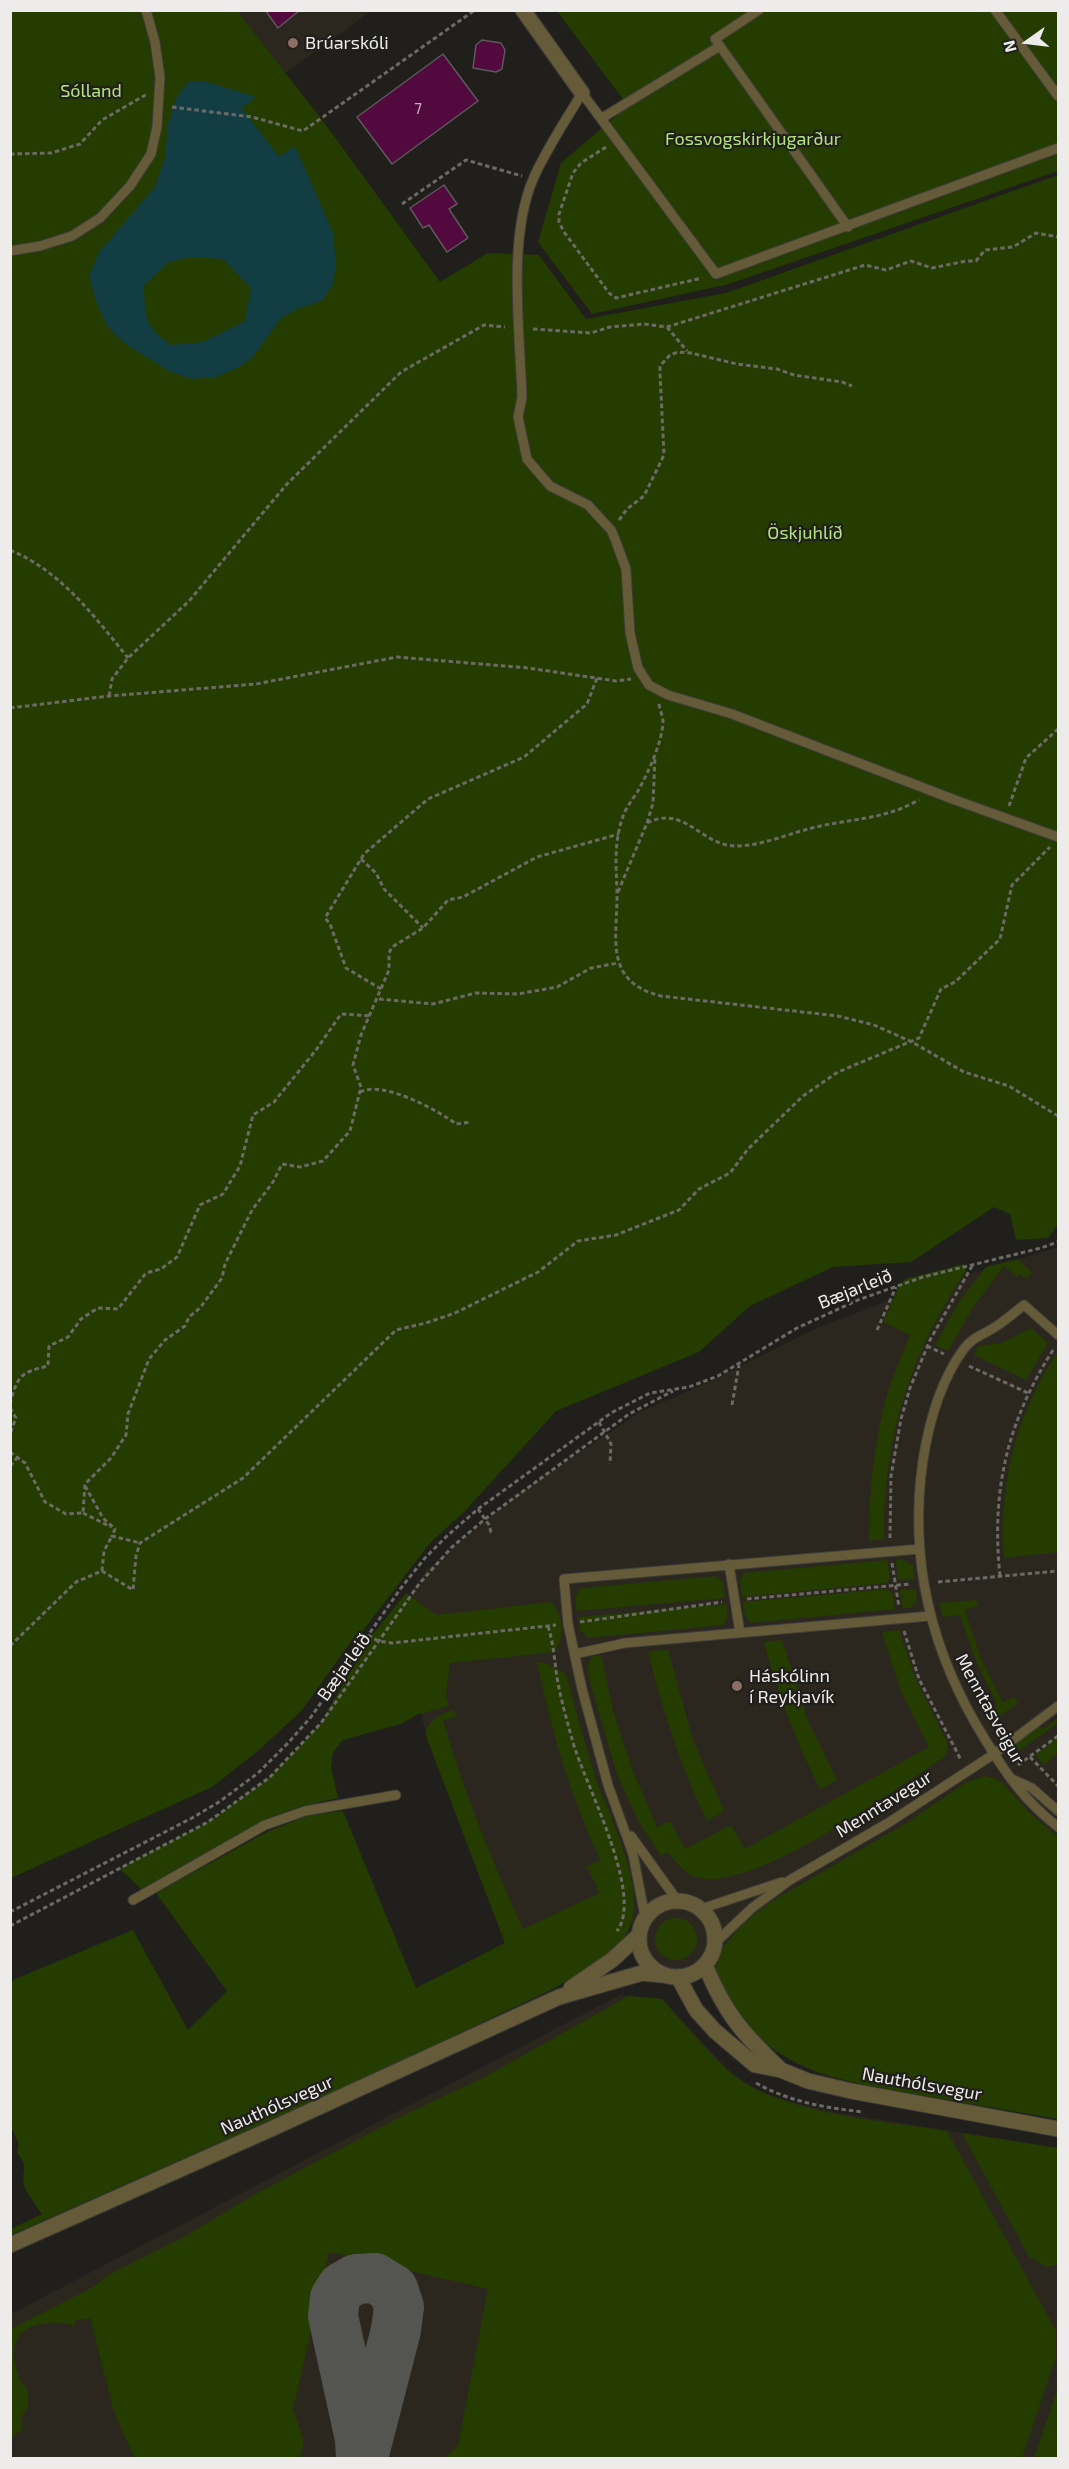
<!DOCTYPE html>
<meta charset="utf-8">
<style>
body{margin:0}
#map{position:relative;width:1069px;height:2469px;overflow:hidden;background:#201f1c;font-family:"Exo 2",sans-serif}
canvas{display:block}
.frame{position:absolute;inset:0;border:12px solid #edecea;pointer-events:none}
.north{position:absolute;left:997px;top:12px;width:60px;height:60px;-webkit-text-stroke:4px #201f1c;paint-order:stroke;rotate:256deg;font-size:16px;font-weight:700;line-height:24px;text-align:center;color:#edecea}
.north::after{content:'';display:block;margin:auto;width:21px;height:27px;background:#edecea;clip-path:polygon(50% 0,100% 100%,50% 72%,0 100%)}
</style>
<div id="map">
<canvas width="1069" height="2469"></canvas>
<div class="frame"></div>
<div class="north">N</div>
</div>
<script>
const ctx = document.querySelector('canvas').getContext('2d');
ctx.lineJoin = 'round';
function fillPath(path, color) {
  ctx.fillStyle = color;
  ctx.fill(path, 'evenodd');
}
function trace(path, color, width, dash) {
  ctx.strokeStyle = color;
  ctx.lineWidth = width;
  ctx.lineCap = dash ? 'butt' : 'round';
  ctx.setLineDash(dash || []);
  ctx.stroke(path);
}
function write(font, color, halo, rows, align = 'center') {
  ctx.font = font + ' "Exo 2",sans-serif';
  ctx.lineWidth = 4.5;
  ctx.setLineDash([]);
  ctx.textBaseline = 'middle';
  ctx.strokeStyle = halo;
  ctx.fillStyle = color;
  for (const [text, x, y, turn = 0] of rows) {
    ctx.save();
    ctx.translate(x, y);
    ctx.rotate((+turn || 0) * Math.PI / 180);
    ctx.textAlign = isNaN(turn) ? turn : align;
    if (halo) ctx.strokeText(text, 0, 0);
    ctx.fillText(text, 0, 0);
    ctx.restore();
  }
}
const built = new Path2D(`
 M236 11H371L283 75Z
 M1058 1247V2119L821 2074 796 2063 759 2037 705 1965 688 1975 678 1977 662 1975 652 1968 644 1959 639 1948 638 1936 625 1916 505 1943 426 1736 406 1637 405 1602 426 1570 518 1494 640 1412 711 1381 813 1330 897 1297Z
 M620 1995 662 1999 732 2074 757 2090 787 2101 833 2112 1058 2148V2458H11V2314Z`);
const green = new Path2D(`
 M10 11H237L326 125 440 282 488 253 539 255 586 319 726 293 1058 175V1224L1048 1238 1016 1240 1010 1214 994 1207 911 1262 833 1267 750 1306 699 1352 556 1411 465 1511 429 1544 362 1632 357 1633 302 1710 258 1751 212 1787 11 1878Z
 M557 11H1058V171L729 284 592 314 538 242 561 163 628 106Z
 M1018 1259 1032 1273 1026 1279 1020 1274 1017 1277 1004 1266 972 1309 948 1351 935 1345 959 1302 986 1267Z
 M964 1264 966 1271C910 1354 883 1438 884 1539L869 1541C869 1497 873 1453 883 1410 889 1384 900 1360 910 1335L883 1322 899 1286 905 1279Z
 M1031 1328 1048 1343 1026 1380 974 1355 978 1346 1001 1343Z
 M1058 1351V1552L1004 1558C999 1481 1016 1415 1058 1351Z
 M902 1559 913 1566 914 1579 898 1580 896 1560Z
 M887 1560 890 1579 886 1583 742 1597 740 1581 744 1573Z
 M716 1576 723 1583 725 1598 577 1611 575 1597 581 1588Z
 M887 1589 892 1593 895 1609 751 1623 745 1615 743 1602Z
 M916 1589 917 1600 910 1608H903L900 1590Z
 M406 1593 436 1615 551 1602C565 1618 564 1634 555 1652L450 1663 446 1696 449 1706 419 1714 400 1724 343 1740 333 1752 331 1767 338 1798 302 1806 268 1818 141 1889 119 1868 208 1822 270 1777 321 1723 369 1639Z
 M976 1600 978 1606 965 1610 981 1659 1003 1703 1014 1696 1018 1703 997 1718 988 1713 998 1706 976 1661 960 1615 943 1617 939 1603Z
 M726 1604 728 1616 723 1625 588 1638 580 1630 578 1617Z
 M899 1630 916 1680 947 1742 948 1750 944 1757C896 1789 755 1891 699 1878 685 1875 676 1862 668 1852L661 1856 639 1822 618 1777 591 1686 587 1668 591 1657 601 1655 614 1714 632 1769 657 1827 670 1821 685 1849 731 1825 745 1849 929 1747 901 1691 882 1632Z
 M782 1640 808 1721 837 1780 820 1789C796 1741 777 1694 764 1642Z
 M668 1650 693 1740 724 1811 707 1821C680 1764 663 1712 648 1651Z
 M537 1662C547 1662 557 1669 566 1674 575 1709 585 1744 596 1779 609 1818 652 1896 626 1935 615 1953 572 1978 553 1989L347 2086 11 2235V2229L42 2214C37 2207 26 2192 24 2185 21 2169 30 2168 17 2153L19 2143 11 2127 10 1984 15 1979 133 1930 188 2030 227 1991 156 1893 267 1832 307 1816 343 1811 416 1988 505 1943 426 1736C426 1721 441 1713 454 1710L456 1717 443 1720C464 1793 492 1861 523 1929L600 1893 587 1867 600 1860C571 1796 551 1731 537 1662Z
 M1058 1718V1723L1014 1754 1015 1742 1037 1726 1044 1729Z
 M1058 1738V1753L1044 1765 1035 1755Z
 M985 1776 994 1778 1003 1784 1032 1815 1058 1837V2119C1012 2111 966 2103 919 2095 845 2082 773 2072 729 2002 723 1992 719 1980 715 1969L724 1946 746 1920 774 1900 903 1825 967 1782Z
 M655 1939a21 21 0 1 1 42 0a21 21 0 1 1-42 0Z
 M629 1996 662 1999C685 2024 706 2052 731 2073 780 2114 886 2121 947 2131L1056 2331V2357L1022 2458H445L458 2445 488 2289 329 2252 293 2409 304 2442 300 2458H134L113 2409 90 2318 75 2320V2326C53 2319 12 2321 14 2355 14 2362 18 2375 21 2382 23 2384 26 2386 27 2389 29 2394 28 2402 28 2408L21 2417 23 2429 11 2438V2329L93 2287 110 2274 186 2236 252 2196 408 2113 481 2079Z
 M962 2133 1058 2148V2264L1047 2267 1029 2257Z
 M1058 2385V2458H1034L1057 2391Z`);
const water = new Path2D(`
 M188 82H207L256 97 242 108 279 157 295 146 333 233 336 264 333 284 322 301 299 308 281 318 252 358 239 367 216 377 191 379 169 371 127 345 107 326 95 299 89 275 99 252 155 187 165 158 168 125 176 99ZM190 257 223 259 251 288 245 321 203 342 171 345C144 326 145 317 144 285L169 262Z`);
const taxiway = new Path2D(`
 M361 2458 360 2439 333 2316 335 2298 342 2287 356 2279 375 2278 393 2289 399 2307 396 2330 363 2458`);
const building = new Path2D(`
 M265 10H300L278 28Z
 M482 40 501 43 505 50 502 69 496 72 473 68 476 45Z
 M443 54 478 101 392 164 357 117Z
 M444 185 457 204 449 209 468 238 447 252 429 225 423 228 410 208Z`);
const path = new Path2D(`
 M172 107 252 117 303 131 475 10
 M606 147 581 163 573 173 559 214V222L564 232 609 293 616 298 702 278
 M10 154 51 153 80 144 102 120 147 94
 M402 204 466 160 522 176
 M667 327 687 351
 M533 329 591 333 610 327 644 324 667 327 865 265 886 270 911 261 932 268 966 261H976L985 250 1013 247 1036 233 1058 237
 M619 520 627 509 644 496 664 455 660 373V366L670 355 678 352 691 353 737 364 777 369 794 375 842 382 852 386
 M10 550C61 571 95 617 128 658
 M109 696 112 679 128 658 189 601 287 484 401 372 484 325 505 327
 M659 704C660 710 663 717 663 722 662 743 648 773 638 791 632 800 625 809 622 819 614 845 616 865 617 891 618 937 602 981 661 996L838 1016 874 1025 912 1042 964 1072 1009 1086 1058 1116
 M10 708 109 696 256 684 397 657 528 668 616 681 631 679
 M1009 806 1026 758 1058 729
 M647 823 653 803 655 757
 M361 859 376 873 384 889 423 928
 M618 892 647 823C685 804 701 846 736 846 761 846 788 834 812 828 839 821 868 820 894 811 902 809 911 804 919 800
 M381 989 346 968 330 924 325 918 364 854 428 799 524 757 587 704 597 678
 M379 999 433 1004 476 993 518 994 557 987 591 968 618 963
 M360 1092C382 1080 438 1110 456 1124L471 1122
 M877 1330 896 1287
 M927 1346 944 1354
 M969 1366 1028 1393
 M10 1404C17 1377 20 1372 48 1366L49 1346 68 1337 81 1319 98 1308 118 1309 146 1273 161 1269 177 1257 200 1205 223 1194 240 1166 253 1115 274 1102 316 1050 341 1014 371 1016
 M732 1405 739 1365
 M10 1408 16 1418 10 1434
 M599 1422 611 1444 610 1464
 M10 1452 25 1463 45 1502 66 1514 83 1513 85 1484 111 1458 126 1435 128 1414 149 1359 165 1340 185 1326 189 1317 200 1308 222 1278 225 1264 252 1210 273 1182 282 1164 300 1167 323 1161 350 1131 361 1087 353 1065 361 1035 389 970V953L392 947 423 928 448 900 463 897 537 857 619 834
 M10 1466 17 1458
 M85 1486 103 1518 115 1529 112 1536 140 1543
 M478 1509 489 1525 491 1532H493
 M83 1513 111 1527
 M890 1538 891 1476 901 1419 910 1388 930 1340 972 1266
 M892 1563 899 1607
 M102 1571 104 1551 112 1536
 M1000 1576C991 1491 1007 1422 1053 1350
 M938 1582 1058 1571
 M747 1599 910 1584
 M580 1622 722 1602
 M548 1626C553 1643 554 1654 556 1671 559 1693 566 1717 572 1739 583 1781 645 1894 617 1931
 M904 1631 919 1679 961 1760
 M368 1635 378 1641 392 1643 556 1625
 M10 1646 76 1582 102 1571 133 1590 136 1556 140 1543 243 1478 396 1330 426 1323 455 1313 538 1272 578 1241 616 1235 679 1210 699 1189 730 1173 748 1149 803 1096 838 1072 919 1038 941 989 955 982 1000 939 1012 885 1050 847
 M1030 1757 1058 1786
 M1018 1765 1058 1736
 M10 1912 192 1818 219 1802 258 1773 288 1743 311 1717 401 1588 425 1558 448 1535 478 1509 611 1413 650 1393 689 1387 718 1376 797 1328 858 1300 923 1277 1041 1248 1058 1242
 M10 1926 208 1822 270 1777 321 1723 419 1584 452 1547 485 1519 629 1414 673 1391
 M756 2083C790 2102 826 2108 864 2112`);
const service = new Path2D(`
 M759 10 715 39 848 227
 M995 10 1058 96
 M602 118 720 46
 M1058 148 716 274 582 93C566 120 547 148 534 177 507 237 520 332 522 397L518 417 527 459 550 486 588 505 611 530 615 539 626 569 630 633 638 668 649 685 668 695 732 714 955 800 1058 837
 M10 251 40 246 72 236 100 218 130 186 151 154 157 127 160 77 155 42 146 10
 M1058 1335 1024 1305C1015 1312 1005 1321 995 1327 983 1335 972 1337 963 1350 940 1382 929 1422 923 1460 908 1562 932 1655 986 1741 1008 1777 1025 1801 1058 1827
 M729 1564 740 1633
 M575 1654 625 1643 930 1616
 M1012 1779 1032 1788 1058 1811
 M631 1836 677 1900
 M133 1900 265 1825 305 1811 396 1795
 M701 1909 782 1882
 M645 1917 633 1854 608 1785 582 1689 568 1624 564 1579 920 1549
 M715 1943 752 1908 790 1880 888 1823 994 1754 1058 1706`);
const minor = new Path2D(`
 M523 10 582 93
 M705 1965C725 2014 743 2034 781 2070
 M678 1977 696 2010 715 2031 755 2065 781 2070 808 2081 851 2091 1058 2129`);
const tertiary = new Path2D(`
 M639 1939a38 38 0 1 1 76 0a38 38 0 1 1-76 0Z
 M571 1988 612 1960 638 1936
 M10 2245 271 2129 559 1997 642 1973 662 1975`);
const markers = [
 [293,43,6,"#8d6e63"],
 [737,1686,6,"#8d6e63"]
];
const numberNames = [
 ["7",418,109]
];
const poiNames = [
 ["Brúarskóli",305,43],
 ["Háskólinn",749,1676],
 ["í Reykjavík",749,1697]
];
const parkNames = [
 ["Sólland",91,91],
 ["Fossvogskirkjugarður",753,139],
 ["Öskjuhlíð",805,533]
];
const streetNames = [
 ["Bæjarleið",855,1289,-22],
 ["Bæjarleið",344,1667,-55],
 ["Menntasveigur",990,1709,61],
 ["Menntavegur",884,1804,-32],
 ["Nauthólsvegur",922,2084,10],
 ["Nauthólsvegur",277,2105,-24]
];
fillPath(built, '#2b271f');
fillPath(green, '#243c00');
fillPath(water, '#123d43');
trace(taxiway, '#545451', 50);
fillPath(building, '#51093e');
trace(building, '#5d595b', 1.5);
trace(service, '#3d3c39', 11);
trace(minor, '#3d3c39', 17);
trace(tertiary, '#3d3c39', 17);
trace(path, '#6b6a67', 3, [4.5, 3]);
trace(service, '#655b38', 9);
trace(minor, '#655b38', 15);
trace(tertiary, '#655b38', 15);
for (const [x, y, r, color] of markers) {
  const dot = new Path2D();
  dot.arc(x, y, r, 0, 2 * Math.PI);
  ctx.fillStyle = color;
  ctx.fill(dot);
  trace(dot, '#201f1c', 2);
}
write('15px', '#c6b3bf', null, numberNames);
write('18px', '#edecea', '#201f1c', poiNames, 'left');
write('18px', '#b2e57a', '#201f1c', parkNames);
write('18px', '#edecea', '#201f1c', streetNames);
</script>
